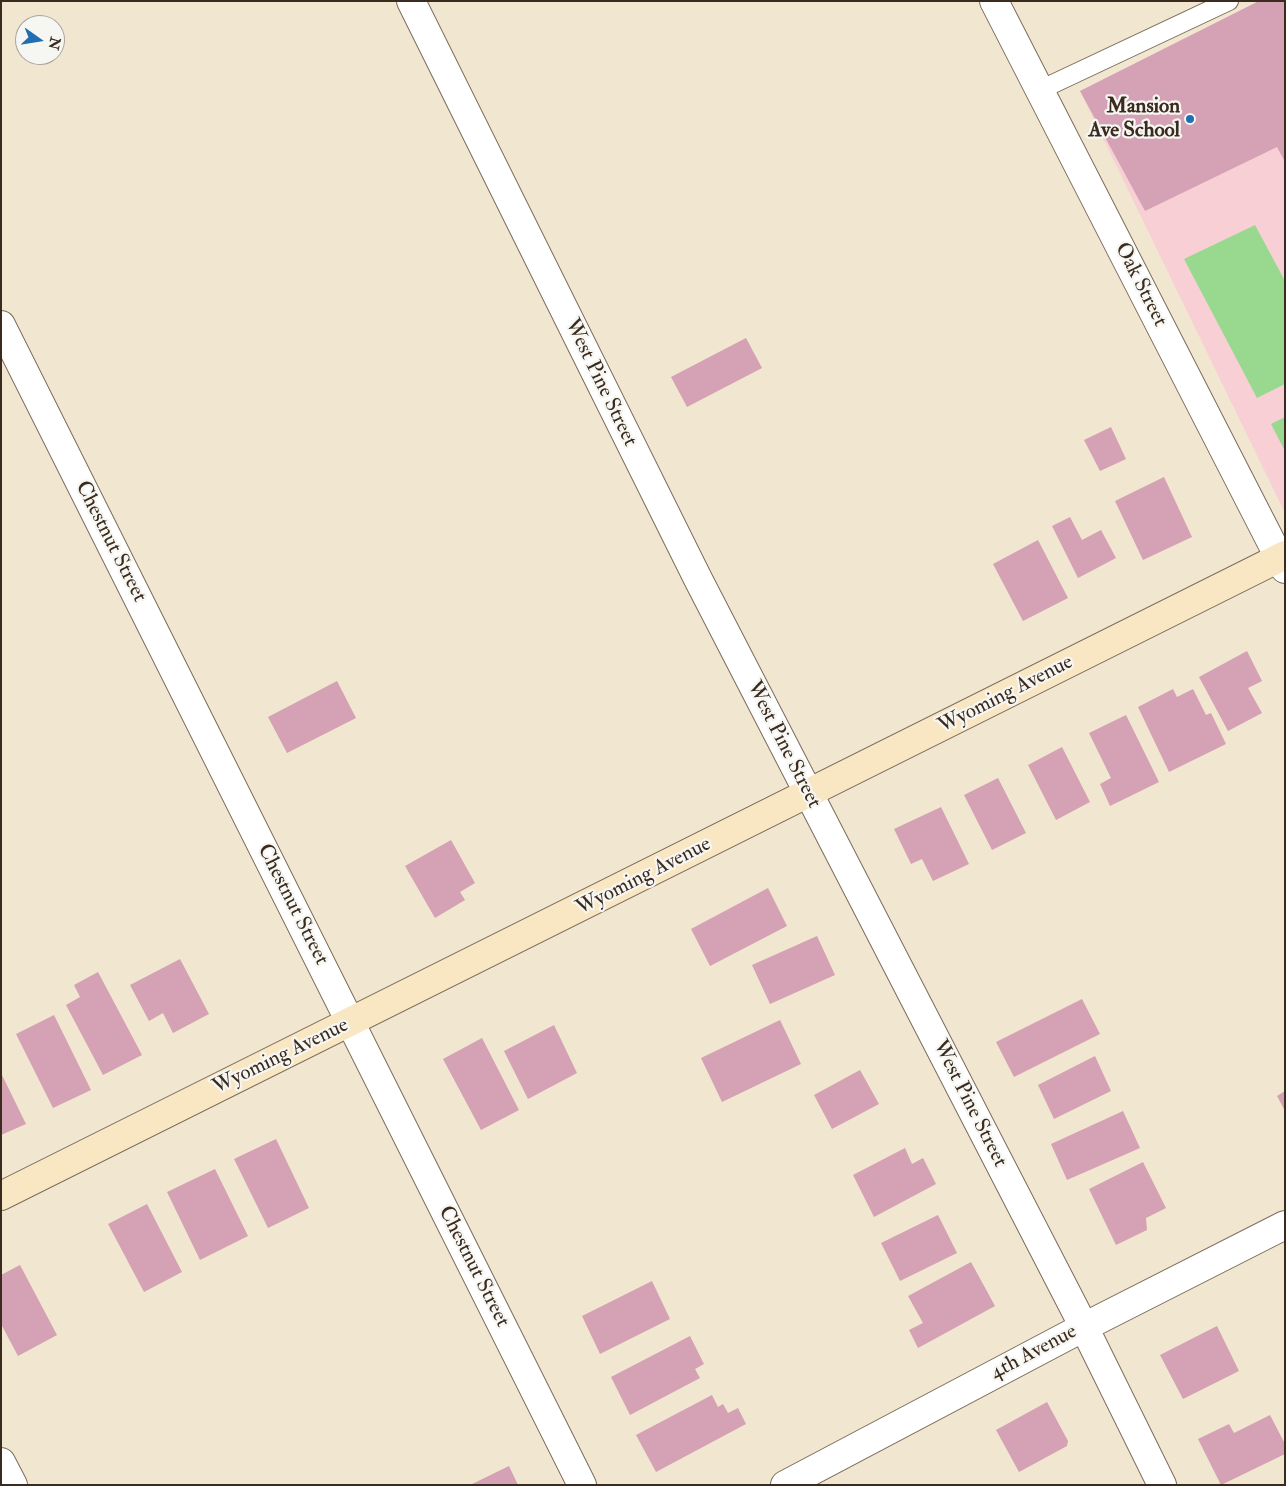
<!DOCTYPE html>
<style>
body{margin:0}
#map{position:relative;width:1286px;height:1486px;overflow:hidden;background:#f1e6cf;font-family:"IM FELL Double Pica",serif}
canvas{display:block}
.frame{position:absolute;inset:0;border:2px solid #3b2a1e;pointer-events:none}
.north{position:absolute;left:15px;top:15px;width:50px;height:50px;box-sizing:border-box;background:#f6f6f2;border:1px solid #aba49d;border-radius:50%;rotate:103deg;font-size:14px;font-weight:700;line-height:20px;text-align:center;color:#3b2a1e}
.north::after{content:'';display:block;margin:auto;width:18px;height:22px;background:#1f6fb2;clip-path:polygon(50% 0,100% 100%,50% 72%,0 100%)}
</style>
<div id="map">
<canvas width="1286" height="1486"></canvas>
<div class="frame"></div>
<div class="north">N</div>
</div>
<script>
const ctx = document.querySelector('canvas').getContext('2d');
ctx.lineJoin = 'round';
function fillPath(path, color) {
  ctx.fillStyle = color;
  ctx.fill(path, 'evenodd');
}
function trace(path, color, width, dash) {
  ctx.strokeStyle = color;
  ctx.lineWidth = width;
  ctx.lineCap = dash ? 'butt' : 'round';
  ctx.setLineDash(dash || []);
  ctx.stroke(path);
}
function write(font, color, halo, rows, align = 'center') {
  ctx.font = font + ' "IM FELL Double Pica",serif';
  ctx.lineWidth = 4.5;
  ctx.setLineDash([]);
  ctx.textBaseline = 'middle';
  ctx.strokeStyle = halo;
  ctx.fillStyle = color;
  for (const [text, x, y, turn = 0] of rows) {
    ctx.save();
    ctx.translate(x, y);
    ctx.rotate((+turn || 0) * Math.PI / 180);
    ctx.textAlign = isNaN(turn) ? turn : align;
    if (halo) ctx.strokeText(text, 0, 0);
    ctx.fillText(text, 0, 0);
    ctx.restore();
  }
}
const built = new Path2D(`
 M1259 1H1285V513L1080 91Z`);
const green = new Path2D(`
 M1255 225 1285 281V384L1257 398 1184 259Z
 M1285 417V451L1271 424Z`);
const building = new Path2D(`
 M1259 1H1285V162L1277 147 1145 211 1080 91Z
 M746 338 762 368 687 407 671 377Z
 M1111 427 1126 459 1100 471 1084 440Z
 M1164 477 1192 537 1143 560 1115 501Z
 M1070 517 1082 540 1101 530 1116 558 1078 578 1052 526Z
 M1038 540 1068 598 1023 621 993 564Z
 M1247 651 1262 681 1248 688 1262 713 1228 731 1199 677Z
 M337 681 356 718 287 753 268 717Z
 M1173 689 1177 697 1193 689 1206 715 1211 713 1226 744 1169 772 1138 707Z
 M1126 715 1159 782 1110 806 1100 784 1111 778 1089 733Z
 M1062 747 1090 802 1056 820 1028 765Z
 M998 778 1026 833 992 850 964 795Z
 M941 807 969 864 933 881 922 859 911 864 894 829Z
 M451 840 475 883 460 892 465 900 435 918 405 866Z
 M768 888 787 926 710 966 691 929Z
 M817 936 835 975 770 1004 752 965Z
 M180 959 209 1014 173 1033 163 1013 149 1021 130 985Z
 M98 972 142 1055 103 1075 66 1005 80 997 74 985Z
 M1082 999 1100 1034 1014 1077 996 1042Z
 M54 1015 91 1090 53 1108 16 1034Z
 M780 1020 801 1064 722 1102 701 1058Z
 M554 1025 577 1073 528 1099 504 1051Z
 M482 1038 519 1110 481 1130 443 1059Z
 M1095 1056 1111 1091 1054 1119 1038 1085Z
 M860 1070 879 1104 832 1129 814 1095Z
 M1 1073 26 1124 1 1135Z
 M1285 1091V1111L1277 1096Z
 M1123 1111 1140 1148 1067 1180 1051 1144Z
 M276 1139 309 1208 268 1228 234 1159Z
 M905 1148 912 1164 923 1158 936 1184 874 1217 853 1175Z
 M1143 1162 1166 1208 1146 1218 1147 1230 1116 1245 1089 1189Z
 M215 1169 248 1236 200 1260 167 1192Z
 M147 1204 182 1272 144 1292 108 1224Z
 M938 1215 957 1253 900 1281 881 1243Z
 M971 1262 995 1306 918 1348 909 1330 923 1323 908 1296Z
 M20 1265 57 1335 18 1356 1 1324V1275Z
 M652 1281 670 1319 600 1354 582 1316Z
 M1217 1326 1239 1371 1183 1399 1160 1355Z
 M690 1336 704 1364 695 1369 700 1378 630 1415 611 1377Z
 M712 1395 718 1407 723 1404 728 1413 738 1408 746 1424 656 1472 636 1435Z
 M1047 1402 1068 1441 1067 1446 1019 1472 996 1430Z
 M1270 1415 1285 1444V1454L1221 1485 1198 1439 1229 1424 1234 1433Z
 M509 1466 518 1485H470Z`);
const lane = new Path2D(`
 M1040 90 1229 1`);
const street = new Path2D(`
 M411 1 698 579 1084 1327 1162 1485
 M994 1 1285 569
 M1 325 582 1485
 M1 1462 13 1485
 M785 1485 1084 1327 1285 1225`);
const secondary = new Path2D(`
 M1 1196 1285 555`);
const markers = [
 [1190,119,5,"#1f6fb2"]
];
const poiNames = [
 ["Mansion",1180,107],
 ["Ave School",1180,131]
];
const streetNames = [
 ["Oak Street",1140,285,63],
 ["West Pine Street",600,383,64],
 ["Chestnut Street",110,542,63],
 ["Wyoming Avenue",1006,695,-27],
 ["West Pine Street",783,745,63],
 ["Wyoming Avenue",644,877,-27],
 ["Chestnut Street",292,905,63],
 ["Wyoming Avenue",281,1057,-26],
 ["West Pine Street",969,1104,63],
 ["Chestnut Street",473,1267,63],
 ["4th Avenue",1034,1353,-28]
];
fillPath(built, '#f7cfd4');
fillPath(green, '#99d98f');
fillPath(building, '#d4a1b5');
trace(lane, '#7b6c5c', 20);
trace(street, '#7b6c5c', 30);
trace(secondary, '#7b6c5c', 30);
trace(lane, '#fff', 18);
trace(street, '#fff', 28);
trace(secondary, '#f9e7c3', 28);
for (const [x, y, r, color] of markers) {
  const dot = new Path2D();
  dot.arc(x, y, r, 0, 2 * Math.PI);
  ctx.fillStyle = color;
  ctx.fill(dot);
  trace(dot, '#f6f6f2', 2);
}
write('bold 21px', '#3b2a1e', '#f6f6f2', poiNames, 'right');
write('21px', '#3b2a1e', '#f6f6f2', streetNames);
</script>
